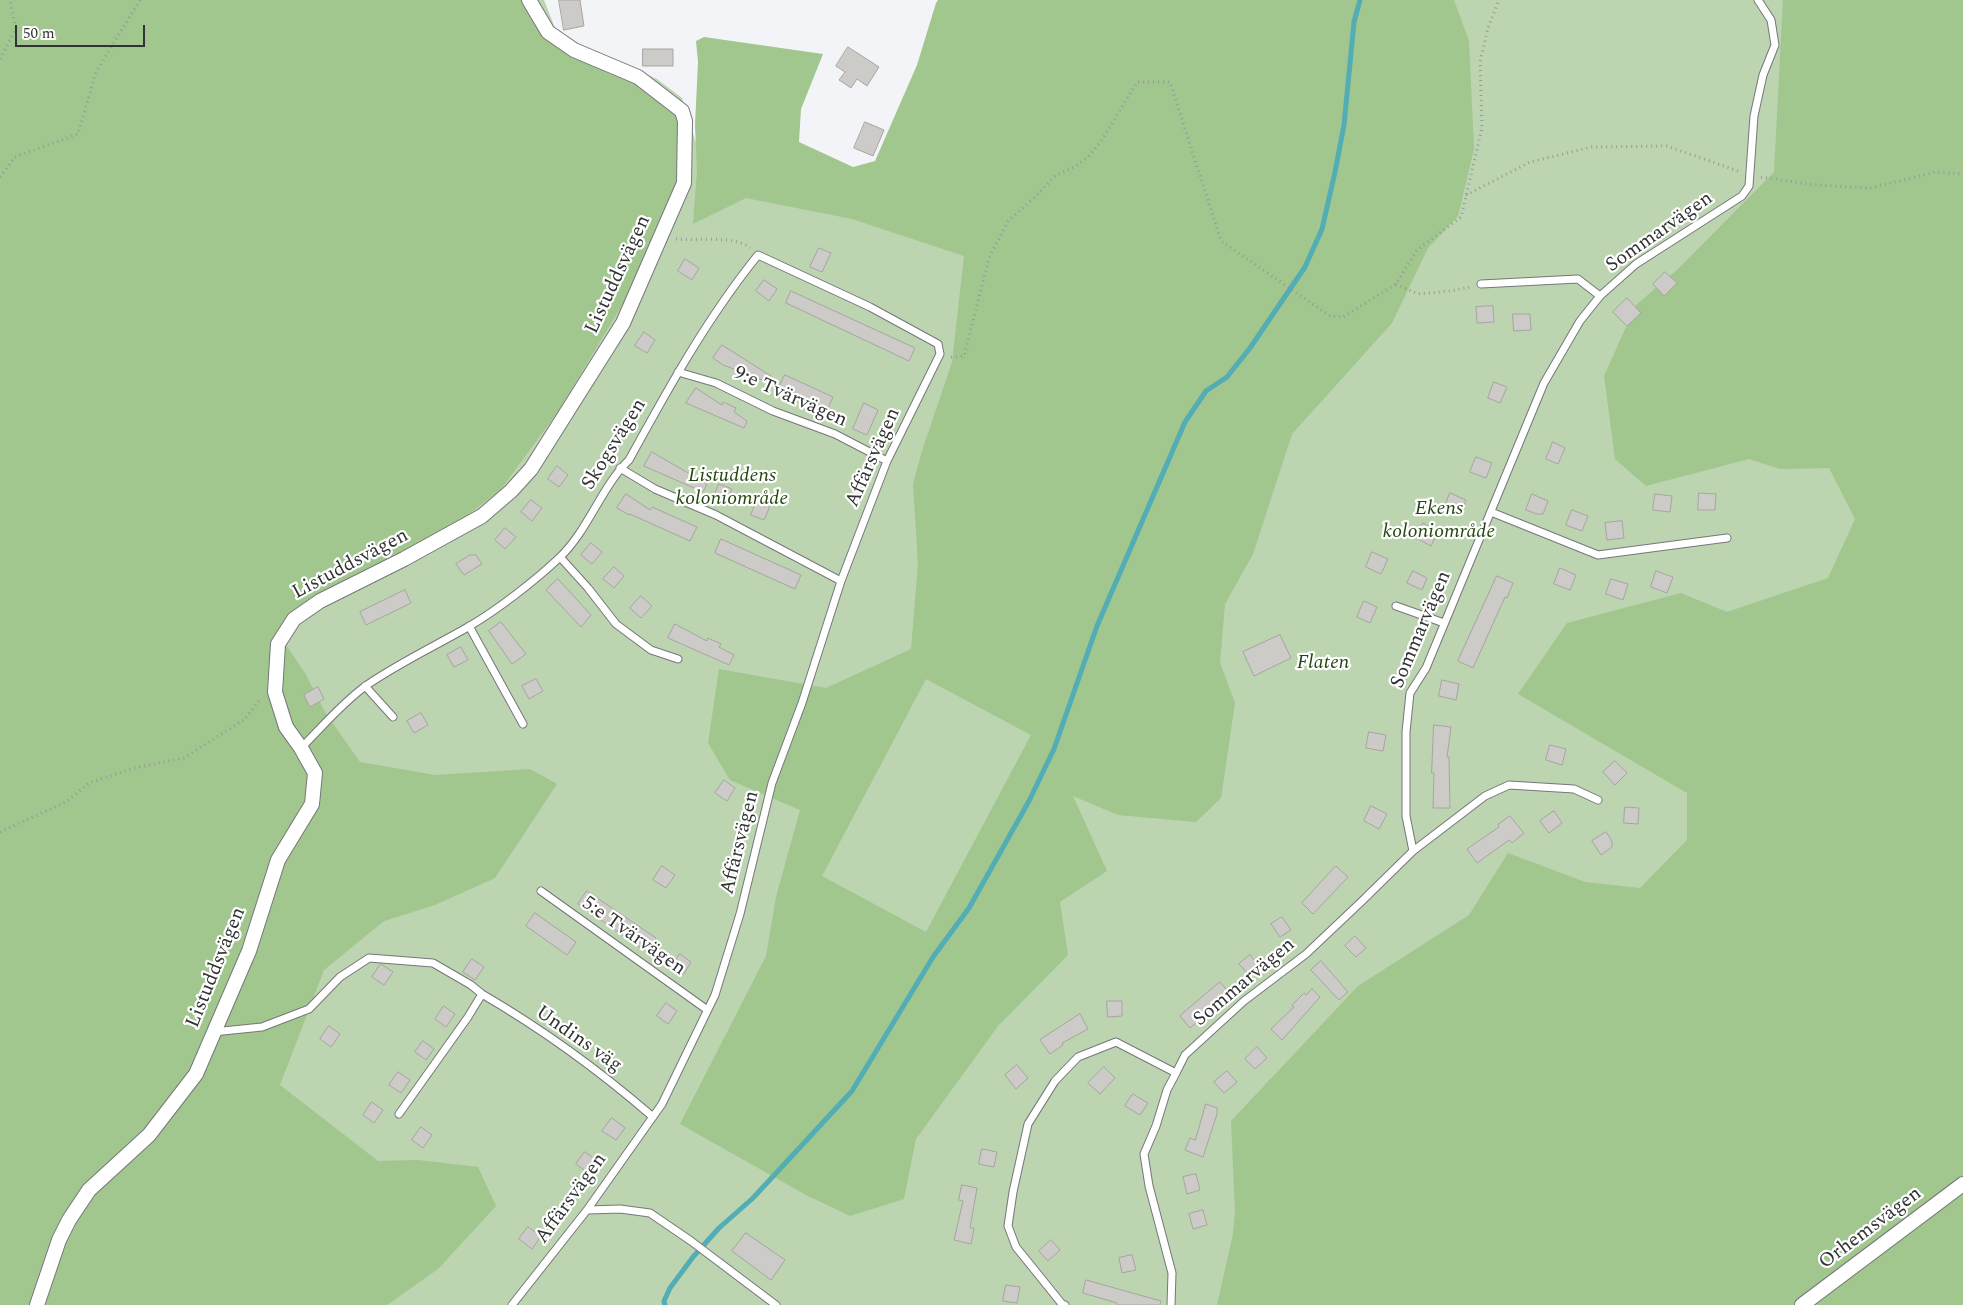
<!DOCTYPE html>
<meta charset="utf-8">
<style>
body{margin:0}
#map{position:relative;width:1963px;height:1305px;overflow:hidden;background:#f3f4f7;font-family:Spectral,serif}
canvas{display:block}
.scale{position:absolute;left:15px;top:25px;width:130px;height:22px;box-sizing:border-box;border:2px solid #313233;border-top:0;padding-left:6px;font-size:15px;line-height:18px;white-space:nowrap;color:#313233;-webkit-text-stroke:4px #fff;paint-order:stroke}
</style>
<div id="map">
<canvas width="1963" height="1305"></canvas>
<div class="scale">50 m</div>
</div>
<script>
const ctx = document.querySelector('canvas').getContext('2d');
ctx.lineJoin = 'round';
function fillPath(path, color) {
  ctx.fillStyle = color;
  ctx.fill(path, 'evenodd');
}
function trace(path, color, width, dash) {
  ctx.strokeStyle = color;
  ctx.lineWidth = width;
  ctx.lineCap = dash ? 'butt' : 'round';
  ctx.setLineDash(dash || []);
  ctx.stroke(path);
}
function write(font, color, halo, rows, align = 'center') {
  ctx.font = font + ' Spectral,serif';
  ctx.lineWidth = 4.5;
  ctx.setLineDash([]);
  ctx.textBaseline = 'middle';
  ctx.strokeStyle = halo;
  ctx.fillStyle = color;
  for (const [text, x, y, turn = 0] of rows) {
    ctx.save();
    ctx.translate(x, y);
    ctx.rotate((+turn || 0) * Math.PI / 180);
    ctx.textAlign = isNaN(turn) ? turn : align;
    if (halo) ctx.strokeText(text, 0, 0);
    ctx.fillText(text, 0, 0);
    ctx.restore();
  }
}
const green = new Path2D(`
 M0 0H544L555 28 582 47 657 79 682 98 696 143 858 220 954 0H1963V1305H0Z`);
const forest = new Path2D(`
 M0 0H524L530 16 554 44 640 85 680 116 678 173 672 202 624 302 557 413 501 489 464 518 294 619 278 633 305 673 325 712 360 762 435 775 530 769 557 784 495 878 435 905 384 921 324 970 280 1085 378 1161 418 1160 478 1167 496 1206 438 1269 387 1305H0Z
 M938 0H1454L1469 41 1474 149 1458 216 1428 248 1392 323 1292 434 1253 554 1225 604 1220 663 1235 703 1221 798 1196 822 1118 815 1073 796 1107 871 1060 902 1068 955 998 1026 916 1139 904 1199 850 1216 806 1195 680 1124 766 956 776 897 800 810 730 780 708 743 719 669 826 688 911 649 918 564 913 484 922 451 952 362 964 256 852 219 746 198 693 224 697 172 695 125 698 62 696 41 704 37 823 54 801 109 799 142 853 167 875 161 917 65 936 3ZM926 679 1031 735 926 932 822 876Z
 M1783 0H1963V1305H1217L1233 1234 1235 1211 1231 1121 1358 986 1469 915 1508 853 1585 882 1640 888 1687 840V793L1518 694 1567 623 1681 593 1727 612 1828 578 1855 519 1829 468 1780 469 1749 459 1646 486 1615 459 1604 376 1636 305 1678 269 1774 172Z`);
const stream = new Path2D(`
 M665 1305 664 1301 670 1288 693 1257 719 1228 753 1198 852 1091 933 957 969 908 1029 801 1054 749 1097 626 1185 422 1206 391 1227 377 1250 348 1305 267 1322 229 1335 172 1344 125 1354 22 1360 0`);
const building = new Path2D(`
 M559 0H580L584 26 564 30Z
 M848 47 879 67 867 86 857 79 851 88 839 80 845 72 836 66Z
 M643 49H673V66H643Z
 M865 122 884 130 873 156 854 148Z
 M819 248 831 253 822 272 810 267Z
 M685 259 699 268 692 280 678 271Z
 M1665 272 1677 283 1664 296 1653 284Z
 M764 280 777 289 769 301 756 291Z
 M791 291 915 348 909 361 786 303Z
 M1627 298 1641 313 1627 326 1613 312Z
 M1493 306 1494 322 1477 323 1476 307Z
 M1513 314H1530L1531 330 1514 331Z
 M644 332 655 340 647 353 635 346Z
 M722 345 771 376 768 382 723 365 713 358Z
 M785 375 833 397 826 412 778 389Z
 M1494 382 1507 387 1500 403 1488 398Z
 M696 388 722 405 723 402 736 408 734 412 747 421 744 428 686 403Z
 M864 403 878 410 867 435 853 429Z
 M1553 442 1565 448 1558 464 1546 459Z
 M652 452 707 484 703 492 644 466Z
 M1476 457 1492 463 1486 478 1470 472Z
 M557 466 568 475 559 487 548 479Z
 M719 484 732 489 726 504 713 498Z
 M1450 493 1466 500 1460 515 1444 509Z
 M1699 493 1716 494 1715 510H1698Z
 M626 494 650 510 652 507 697 527 690 541 630 514 629 515 617 508Z
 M1532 494 1548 501 1543 514H1537L1526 510Z
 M1655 494 1672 496 1670 512 1653 510Z
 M531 500 542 508 532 521 521 512Z
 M757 500 770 506 764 520 751 515Z
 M1572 510 1588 516 1582 531 1566 525Z
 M1622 521 1624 538 1607 540 1605 523Z
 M1423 523 1438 531 1431 546 1416 538Z
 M505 528 516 537 505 549 495 540Z
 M721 539 801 575 795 589 715 553Z
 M591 543 602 552 592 564 581 555Z
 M1372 552 1388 559 1381 574 1366 567Z
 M470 555H476L482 564 464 575 456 564Z
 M614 567 624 576 614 588 603 579Z
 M1560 568 1576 575 1570 590 1554 584Z
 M1413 571 1427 578 1422 590 1407 583Z
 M1656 571 1673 577 1667 593 1651 587Z
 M1497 576 1513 583 1507 598 1505 597 1473 668 1458 661Z
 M558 579 591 615 581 627 546 590Z
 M1611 579 1628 584 1623 600 1606 594Z
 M405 590 411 603 366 625 360 612Z
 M641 596 652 606 641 618 630 608Z
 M1364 601 1377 607 1370 623 1357 617Z
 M501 622 526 654 512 664 489 631Z
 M675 624 707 641 708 638 721 644 719 647 734 655 729 665 668 638Z
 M1280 635 1291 658 1254 676 1243 652Z
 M461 647 468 660 454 667 447 655Z
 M536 679 543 691 529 699 522 686Z
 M1442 680 1459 684 1456 700 1439 696Z
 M318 687 324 699 310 707 304 695Z
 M421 713 428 725 414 733 407 721Z
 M1434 725 1451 727 1447 757H1449L1450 808H1433L1434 773H1432Z
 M1369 732 1386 735 1383 751 1366 748Z
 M1550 745 1566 749 1562 765 1546 760Z
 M1615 761 1627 773 1615 785 1603 772Z
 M724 780 735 788 727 801 715 793Z
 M1371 806 1387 814 1379 829 1364 821Z
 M1625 807 1639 808 1638 824 1624 823Z
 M1554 811 1562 823 1549 833 1540 821Z
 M1510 816 1524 833 1512 843 1509 840 1477 863 1467 849 1499 827 1498 825Z
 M1606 832 1612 841V847L1601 855 1592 841Z
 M662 866 675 875 666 888 653 880Z
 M1336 866 1348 877 1313 914 1302 903Z
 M587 891 656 938 647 952 578 904Z
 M535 913 576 942 567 955 526 926Z
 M1282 917 1291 930 1280 937 1271 924Z
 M1355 936 1366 948 1356 957 1345 946Z
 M680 954 691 962 683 975 671 967Z
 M1250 955 1260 967 1250 976 1239 964Z
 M472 959 484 967 475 980 463 972Z
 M1321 961 1348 992 1339 1000 1311 970Z
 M381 964 393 972 384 985 372 977Z
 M1220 982 1230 994 1190 1028 1180 1016Z
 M1312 989 1320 997 1282 1040 1271 1029 1294 1007 1292 1005 1304 993 1306 995Z
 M1107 1001H1122V1016L1108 1017Z
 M666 1003 677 1011 668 1024 657 1016Z
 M444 1006 455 1014 446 1027 435 1019Z
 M1080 1014 1088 1029 1062 1043 1063 1045 1050 1054 1040 1040Z
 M329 1026 340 1034 331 1047 320 1039Z
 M423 1041 434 1049 426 1060 415 1052Z
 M1257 1047 1267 1058 1255 1069 1245 1059Z
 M1017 1065 1028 1078 1016 1089 1005 1075Z
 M1104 1067 1115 1078 1100 1094 1088 1083Z
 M1227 1071 1237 1082 1224 1093 1214 1082Z
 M398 1072 410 1080 401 1093 389 1085Z
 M1133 1094 1148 1103 1140 1115 1125 1106Z
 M372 1102 383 1110 374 1123 363 1115Z
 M1206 1104 1217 1108V1114L1203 1157 1185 1150 1190 1138 1195 1140Z
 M612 1118 625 1128 616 1140 602 1131Z
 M421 1127 432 1135 423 1148 412 1140Z
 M982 1149 997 1152 994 1167 979 1164Z
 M585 1152 599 1162 590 1174 576 1164Z
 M1196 1174 1200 1190 1187 1194 1183 1177Z
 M962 1185 977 1188 970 1228H974L971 1244 954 1240 963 1201 959 1200Z
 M1203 1210 1207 1225 1193 1229 1189 1214Z
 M528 1227 541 1236 532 1249 519 1239Z
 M746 1233 785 1260 771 1280 732 1251Z
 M1051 1240 1060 1250 1048 1261 1039 1251Z
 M1132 1255 1136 1270 1122 1273 1119 1258Z
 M1086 1280 1161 1301 1160 1305H1117V1303L1083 1293Z
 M1006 1285 1020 1287 1017 1303 1003 1301Z`);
const path = new Path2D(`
 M0 59 16 29 10 0
 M0 177 15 157 78 134 96 72 140 0
 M1761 177 1815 185 1870 188 1936 172 1963 174
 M1466 195 1530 162 1592 147 1667 146 1738 171
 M676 239C695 241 736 235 750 248
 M1396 284 1418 294 1450 291 1471 287
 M951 357 964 356 989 258 1008 221 1034 198 1055 176 1074 167 1088 157 1102 140 1137 82H1170L1221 241 1330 316 1343 317 1396 284 1417 250 1461 217 1482 128 1480 62 1488 28 1499 0
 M0 832 66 802 89 783 134 768 184 758 245 719 261 698`);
const service = new Path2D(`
 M1481 284 1578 279 1600 296
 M678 372 716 383 773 411 835 434 887 461
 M620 468 655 489 716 515 841 581
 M1491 512 1598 555 1727 538
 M560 557 588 588 616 624 651 650 678 659
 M1396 606 1444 623
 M469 626 523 724
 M365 686 393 717
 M301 748C321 728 344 701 367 685 399 663 435 646 468 627 496 611 536 580 559 558 588 531 601 487 629 460 668 389 707 318 758 255L870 307 938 344 940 354 887 461 841 581 802 703 772 783 740 914 715 995 662 1104 587 1210 512 1305
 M1413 851 1485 796 1509 785 1574 789 1598 800
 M541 891 706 1009
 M213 1032 262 1027 309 1009 340 977 369 958 433 963 471 985 482 994C542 1029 600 1071 653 1117
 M399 1114 468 1017 482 994
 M587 1210 620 1209 650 1213 691 1241 776 1305
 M1065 1305 1062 1304 1016 1247 1008 1226 1013 1192 1028 1124 1055 1081 1078 1057 1116 1042 1176 1073
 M1171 1305 1172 1273 1149 1186 1144 1154 1156 1126 1167 1090 1176 1073 1185 1055 1244 1001 1306 954 1361 902 1413 851 1406 816V732L1410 693 1426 668 1544 383 1580 321 1600 296 1636 264 1742 196 1749 186 1754 116 1763 75 1775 45 1771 20 1758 0`);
const minor = new Path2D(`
 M37 1305 59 1240 69 1220 89 1190 149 1135 196 1074 249 951 278 860 312 804 315 773 301 748 286 727 275 692 278 644 294 619 320 601 404 559 482 516 511 491 531 469 623 323 684 183 685 121 682 111 638 77 574 50 548 32 529 0
 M1802 1305 1963 1184`);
const streetNames = [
 ["Sommarvägen",1660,233,-35],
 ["Listuddsvägen",619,275,-65],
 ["9:e Tvärvägen",790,398,24],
 ["Skogsvägen",615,445,-58],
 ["Affärsvägen",874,458,-66],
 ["Listuddsvägen",351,565,-28],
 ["Sommarvägen",1422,630,-67],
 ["Affärsvägen",741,843,-76],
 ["5:e Tvärvägen",633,937,35],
 ["Listuddsvägen",217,968,-68],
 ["Sommarvägen",1245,983,-40],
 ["Undins väg",578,1040,35],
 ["Affärsvägen",572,1199,-54],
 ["Orhemsvägen",1871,1229,-37]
];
const parkNames = [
 ["Listuddens",732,477],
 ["koloniområde",732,500],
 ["Ekens",1439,510],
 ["koloniområde",1439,533],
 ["Flaten",1323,664]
];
fillPath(green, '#bcd4b0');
fillPath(forest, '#a1c68e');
trace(stream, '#52adb5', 5);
fillPath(building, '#cdcbc8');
trace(building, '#a7a5a2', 1);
trace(service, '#76777a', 9);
trace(minor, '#76777a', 16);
trace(path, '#98999b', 3, [1, 4]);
trace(service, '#fff', 7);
trace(minor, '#fff', 14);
write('20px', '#313233', '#fff', streetNames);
write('italic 20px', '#24470e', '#fff', parkNames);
</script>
